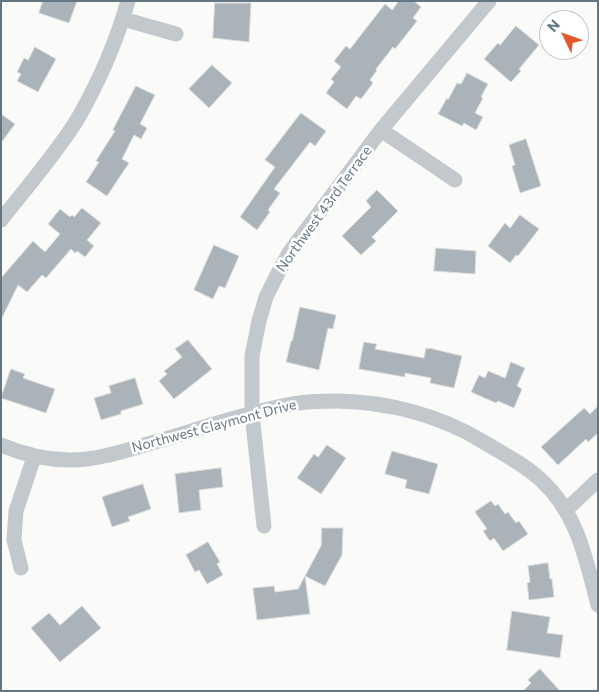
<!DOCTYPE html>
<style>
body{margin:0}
#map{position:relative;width:599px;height:692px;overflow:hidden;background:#fafaf8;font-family:Commissioner,sans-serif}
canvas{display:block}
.frame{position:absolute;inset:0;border:2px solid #657683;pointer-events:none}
.north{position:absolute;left:539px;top:10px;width:50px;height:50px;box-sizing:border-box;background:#fff;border:1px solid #c1c8cd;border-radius:50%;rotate:312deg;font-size:14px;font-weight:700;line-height:20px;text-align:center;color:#657683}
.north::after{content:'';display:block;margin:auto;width:18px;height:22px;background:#e4572e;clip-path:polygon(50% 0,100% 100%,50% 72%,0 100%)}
</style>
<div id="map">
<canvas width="599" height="692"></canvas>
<div class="frame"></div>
<div class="north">N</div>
</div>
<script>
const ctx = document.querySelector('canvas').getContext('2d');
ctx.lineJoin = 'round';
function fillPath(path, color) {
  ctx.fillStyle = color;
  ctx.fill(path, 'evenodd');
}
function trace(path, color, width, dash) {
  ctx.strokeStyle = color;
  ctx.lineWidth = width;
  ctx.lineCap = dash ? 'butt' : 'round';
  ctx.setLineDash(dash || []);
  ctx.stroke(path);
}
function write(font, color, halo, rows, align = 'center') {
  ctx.font = font + ' Commissioner,sans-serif';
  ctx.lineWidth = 5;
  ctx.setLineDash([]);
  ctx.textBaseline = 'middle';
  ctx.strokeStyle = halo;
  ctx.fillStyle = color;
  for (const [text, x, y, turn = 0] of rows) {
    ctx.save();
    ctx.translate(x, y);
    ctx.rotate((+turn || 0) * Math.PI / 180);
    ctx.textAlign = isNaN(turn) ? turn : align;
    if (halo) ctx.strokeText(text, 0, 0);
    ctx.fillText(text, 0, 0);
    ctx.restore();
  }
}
const building = new Path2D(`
 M43 1H77L69 23 39 13Z
 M399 1H414L421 7 413 18 417 21 395 49 393 47 376 69 377 70 370 80 373 83 361 99 356 96 347 109 326 93 334 82 331 79 341 67 334 61 346 46 350 49 385 4 392 10Z
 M215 3H251L249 42 213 38Z
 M516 26 539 45 519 69 521 71 511 82 484 59 498 43 500 45Z
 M35 47 56 59 38 92 17 81 21 74 17 72 24 58 28 60Z
 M212 65 232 83 209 108 189 89Z
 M467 73 488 84 481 97 483 98 475 113 483 117 476 130 464 123 462 126 438 114 447 98 448 100 457 83 461 84Z
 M136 86 155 95 140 124 147 128 141 139 134 135 122 159 129 163 107 196 86 182 99 162 96 161 115 131 113 130Z
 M301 113 326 131 315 146 310 142 274 189 280 193 268 210 270 212 257 230 240 217 275 167 265 160Z
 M1 114 15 124 1 143Z
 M526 139 541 186 520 193 512 166 515 165 509 145Z
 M377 190 398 211 372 237 376 241 361 255 342 236 371 207 366 201Z
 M82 208 101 223 87 240 94 246 85 257 77 251 75 253 71 249 46 278 42 275 27 292 18 285 1 320V278L33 241 45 252 60 234 48 224 60 209 70 217 72 215 74 217Z
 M520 215 539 229 518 256 516 255 510 263 488 246 505 223 510 228Z
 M214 245 239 256 225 288 219 286 213 299 194 290Z
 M436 248 476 251 475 274 434 271Z
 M300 307 336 315 333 329 328 328 319 370 286 362 291 341H292Z
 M188 340 212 369 174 399 159 381 167 374 164 371 182 357 175 349Z
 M364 342 377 344 375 349 424 358 426 348 428 349 429 348 462 356 454 388 430 383 431 378 405 373V377L359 369Z
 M511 362 525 368 517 386 522 389 514 408 498 401 496 403 471 392 479 375 485 378 488 371 505 378Z
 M11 369 25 374 23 378 55 389 46 413 1 398Z
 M135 378 143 404 121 411V414L101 420 94 398 111 393 109 386Z
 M598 406V433L588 442 586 439 558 465 541 447 584 408 590 414Z
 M327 445 346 458 321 494 297 478 314 454 318 457Z
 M392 451 438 464 429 494 405 488 407 480 385 474Z
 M221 468 223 487 199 490 201 510 179 513 175 474Z
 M143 484 151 509 128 517 130 521 112 527 102 497Z
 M491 501 495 506 498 504 505 514 508 512 516 523 519 521 528 534 503 551 494 538 490 541 483 531 487 529 475 512Z
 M322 528H343L342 555 325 586 305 576 321 546Z
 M208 542 220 562 217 564 223 575 207 584 199 570 195 572 186 555Z
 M548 563 550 579H552L554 597 529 600 527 583 530 582 528 566Z
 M305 576 310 614 257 620 253 588 274 586 275 592 298 589Z
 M82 606 101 628 60 662 31 628 49 613 60 625Z
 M512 611 550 617 547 633 563 635 560 658 507 650Z
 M540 669 560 691H523L531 683 528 680Z`);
const street = new Path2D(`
 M123 19 176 34
 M381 130 455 180
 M1 220C27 187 55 155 77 120 99 82 116 43 128 1
 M1 445C34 459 70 464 104 456 124 452 143 445 162 440 206 427 249 412 293 404 308 401 324 401 338 401 388 402 439 415 482 441 502 453 524 464 541 480 578 514 586 560 598 605
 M566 510 598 480
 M264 526 252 414V356L259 321 266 297 277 275 289 253 381 130 489 1
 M21 568 14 540 16 511 34 457`);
const streetNames = [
 ["Northwest 43rd Terrace",324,209,-54],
 ["Northwest Claymont Drive",214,426,-15]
];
fillPath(building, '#aab3b9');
trace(building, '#dcdcda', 1);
trace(street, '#c3c8cc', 15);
write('14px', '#657683', '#fff', streetNames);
</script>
